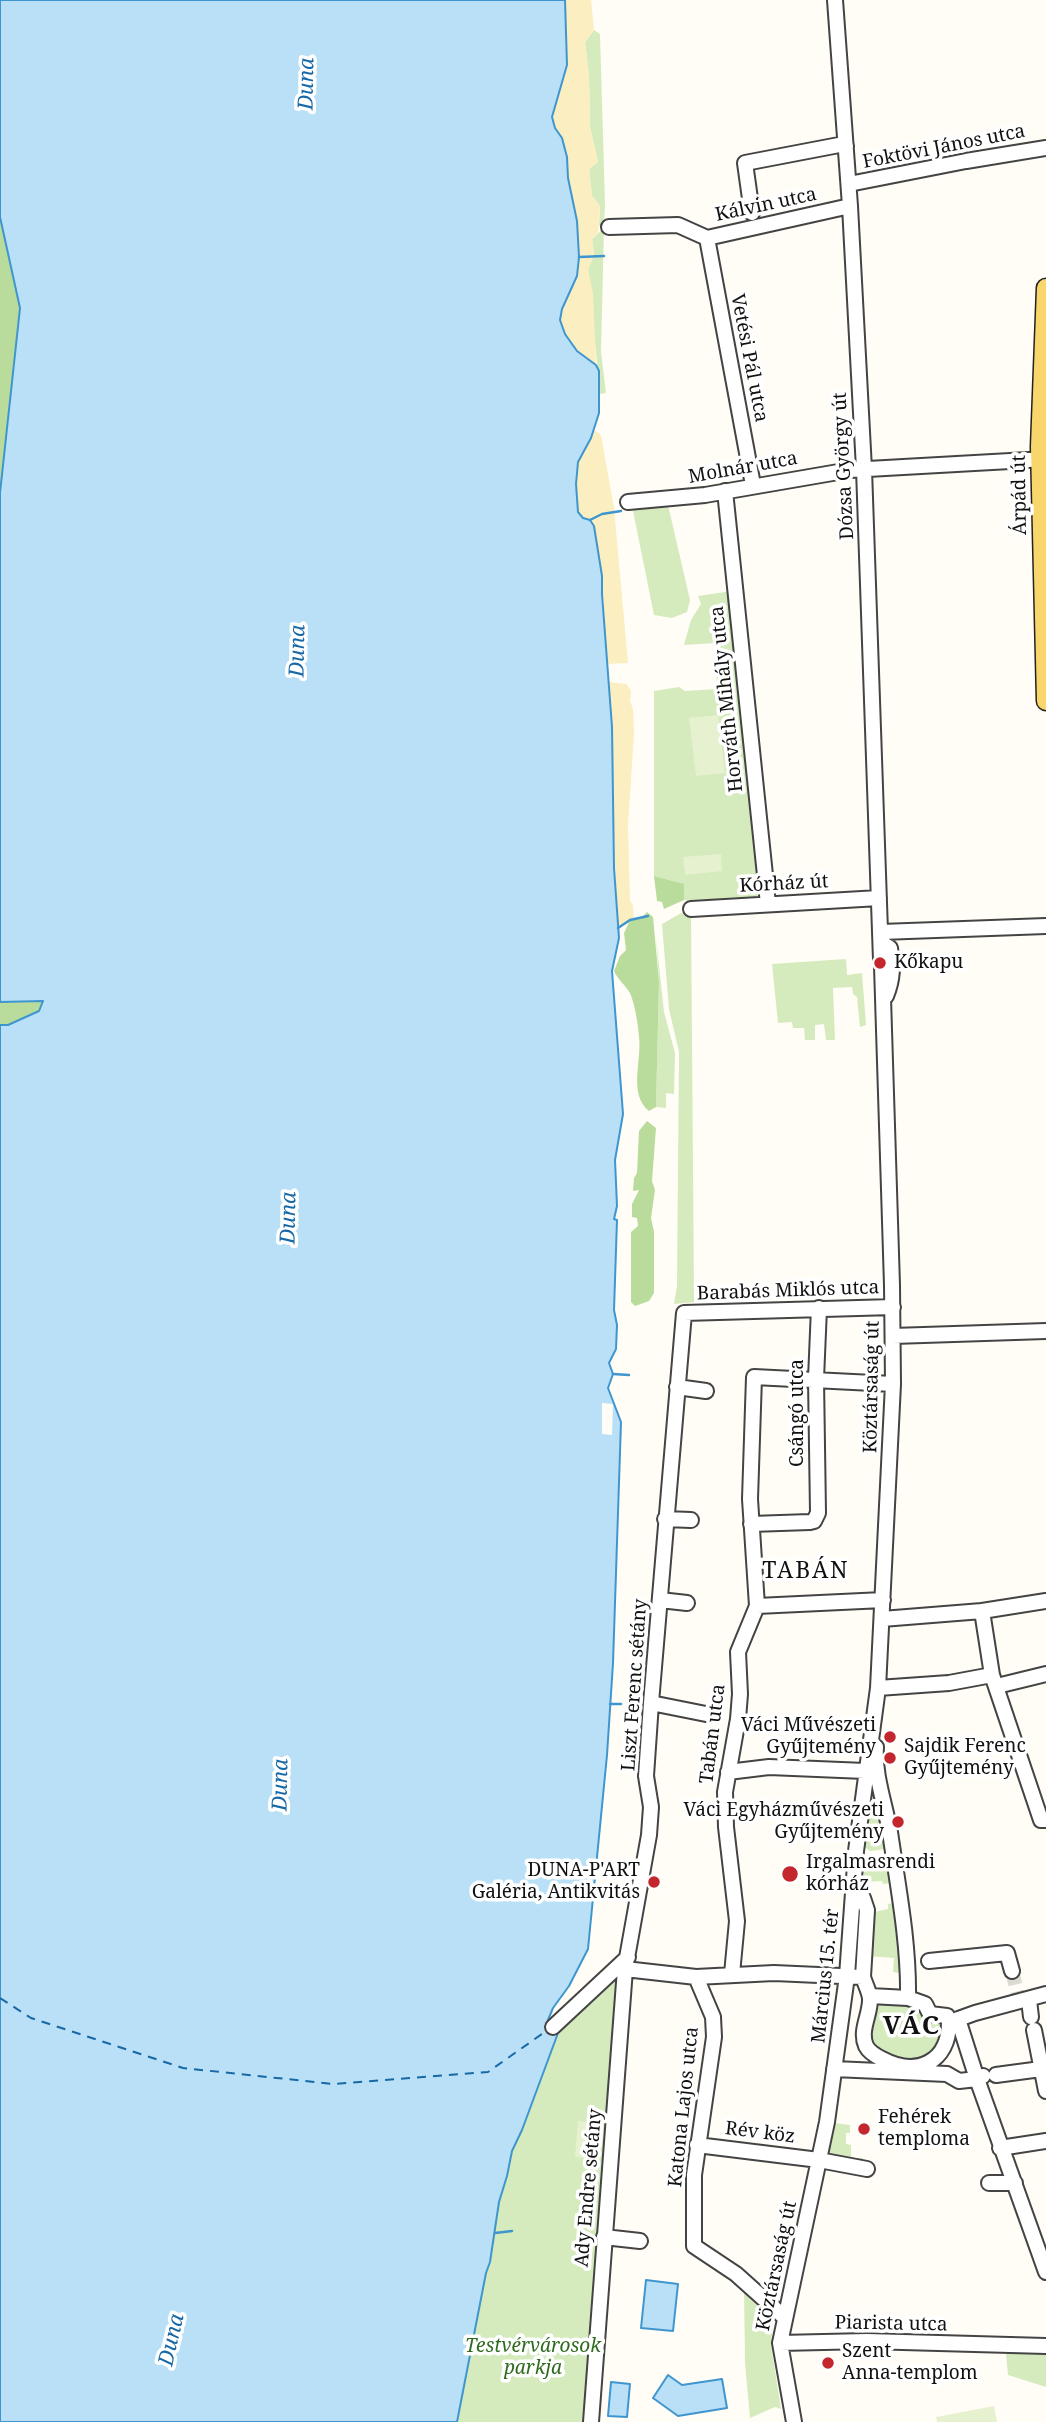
<!DOCTYPE html>
<meta charset="utf-8">
<style>
body{margin:0}
canvas{display:block;background:#fffdf5}
</style>
<canvas width="1046" height="2422"></canvas>
<script>
const ctx = document.querySelector('canvas').getContext('2d');
ctx.lineJoin = 'round';
function fillPath(path, color) {
  ctx.fillStyle = color;
  ctx.fill(path, 'evenodd');
}
function trace(path, color, width, dash) {
  ctx.strokeStyle = color;
  ctx.lineWidth = width;
  ctx.lineCap = dash ? 'butt' : 'round';
  ctx.setLineDash(dash || []);
  ctx.stroke(path);
}
function write(font, color, halo, rows, align = 'center') {
  ctx.font = font + ' "Noto Serif",serif';
  ctx.lineWidth = 7;
  ctx.setLineDash([]);
  ctx.textBaseline = 'middle';
  ctx.strokeStyle = halo;
  ctx.fillStyle = color;
  for (const [text, x, y, turn = 0] of rows) {
    ctx.save();
    ctx.translate(x, y);
    ctx.rotate((+turn || 0) * Math.PI / 180);
    ctx.textAlign = isNaN(turn) ? turn : align;
    if (halo) ctx.strokeText(text, 0, 0);
    ctx.fillText(text, 0, 0);
    ctx.restore();
  }
}
const green = new Path2D(`
 M594 30 600 34 605 204 604 224 599 226 600 206 592 196 589 169 598 162 590 127 589 77 585 42Z
 M604 228 601 352 606 393 600 394 588 269 594 255 592 239Z
 M668 505 690 600 687 612 672 618 654 615 632 506Z
 M732 591 763 898 684 900 683 884 654 876V691L679 687 685 691 717 689 715 643 684 645 691 620 701 604 698 596Z
 M685 911 691 912 694 1299V1302L674 1304 677 1286 679 1052 669 1009 662 924Z
 M656 937 664 1012 675 1053 674 1094 666 1093V1108L656 1107 659 982Z
 M846 959 847 975 862 973 866 1025 860 1027 857 997 853 994 852 987 833 988 835 1040H826L824 1024 815 1025V1040H805L804 1028H793L792 1022 778 1023 772 964Z
 M874 1765 886 1849 870 1851 866 1848H861Z
 M887 1856 890 1883 883 1884 882 1881 864 1882V1862L871 1857Z
 M895 1903 906 1974 893 1972 894 1958 867 1956 870 1913 888 1909V1904Z
 M620 1964 591 2422H457L486 2273 490 2262 499 2202 507 2176 512 2151 522 2130 553 2027Z
 M886 1999 905 2000 941 2017C941 2022 943 2028 942 2033 940 2069 880 2066 870 2038 869 2033 871 2026 872 2021 875 2010 877 2006 886 1999Z
 M834 2123 850 2125V2133H846V2144L851 2145V2158H863V2164L828 2158Z
 M744 2284 756 2290 749 2298 769 2317 773 2314 774 2316 771 2345 781 2409 775 2407 750 2418 745 2363Z
 M1006 2354H1046V2387L1008 2375Z`);
const forest = new Path2D(`
 M0 217 20 308 0 493Z
 M654 876 684 884V900L664 909 662 902 657 901Z
 M647 912 653 917 659 982 656 1107 649 1111C628 1094 642 1061 639 1037 638 1024 635 1005 630 993 626 986 618 980 614 971L620 956 626 950 624 933 630 920 642 917Z
 M43 1000 39 1011 8 1025H0V1002Z
 M647 1121 656 1128 652 1181 655 1190 651 1218 654 1232V1293L649 1301 635 1306 631 1302V1232L638 1226 637 1218 632 1217V1204L639 1190 633 1191 634 1178 637 1173 639 1131Z`);
const sand = new Path2D(`
 M565 0H591L594 30 585 42 589 77 590 127 598 162 589 169 592 196 600 206 598 233 592 239 594 255 588 269 593 293 596 365 577 351 565 334 560 320 562 309 577 276 579 257 577 221 568 178 567 157 562 138 555 128 552 117 567 65Z
 M594 430 601 435 614 508 628 663 607 664 602 576 583 518C573 506 573 476 578 461 582 450 590 441 594 430Z
 M608 682 626 684 631 691 630 701 633 709 634 734 628 825 630 901 633 905 634 919 618 928C612 846 616 764 608 682Z`);
const pitch = new Path2D(`
 M718 715 725 773 696 776 689 718Z
 M721 854 722 871 685 875 683 857Z
 M578 2121 593 2122 591 2158 575 2157Z
 M994 2406 997 2422H937L936 2417Z`);
const water = new Path2D(`
 M0 0H565L567 65 552 117 555 128 562 138 567 157 568 178 577 221 579 257 577 276 562 309 560 320 565 334 577 351 596 365 599 371V413L591 438 578 462 576 484 578 512 583 518 590 520 594 526 602 576V594L612 727 614 868 619 938 612 971 623 1114 615 1160 617 1206 614 1219 617 1220 614 1310 617 1325 616 1349 609 1363 613 1374 608 1388 621 1422 613 1663 607 1755 588 1949 569 1986 553 2008 548 2020 558 2033 522 2130 512 2151 507 2176 499 2202 490 2262 486 2273 457 2422H0V1025H8L39 1011 43 1001 0 1002V493L20 308 0 217Z
 M646 2280 678 2284 673 2331 641 2328Z
 M668 2375 682 2385 722 2379 727 2408 678 2416 653 2398Z
 M611 2382 630 2384 627 2417 608 2416Z`);
const pier = new Path2D(`
 M602 1403 613 1404 612 1435 602 1434Z`);
const stream = new Path2D(`
 M579 257 604 256
 M590 520 602 514 621 511
 M618 928 630 920 648 916
 M613 1374 629 1375
 M610 1704H621
 M495 2233 512 2231`);
const ferry = new Path2D(`
 M0 1998 31 2018 183 2068 333 2084 488 2072 549 2029`);
const minorTunnel = new Path2D(`
 M1012 1971 1018 1995`);
const minor = new Path2D(`
 M835 0 850 206 864 469 881 960
 M849 184 966 161 1046 148
 M752 213 745 163 839 145 846 146
 M609 227 678 225 707 238 850 206
 M707 238 753 485
 M725 491 768 904
 M628 502 705 495 850 470 1046 459
 M691 909 879 898
 M881 932 1046 926
 M884 944 890 948C893 966 893 979 886 996
 M893 1336 1046 1331
 M677 1387 706 1391
 M665 1519 691 1520
 M751 1524 810 1522 814 1521 818 1513 816 1379 819 1308
 M660 1600 687 1603
 M757 1606 883 1600
 M982 1611 992 1675 1041 1820H1046
 M882 1619 982 1611 1046 1601
 M997 1686 1046 1674
 M878 1688 949 1683 992 1675
 M651 1703 706 1714
 M876 1747C874 1775 885 1804 890 1832 898 1887 909 1943 908 1998L925 2004 930 2014 947 2016 949 2022
 M728 1772 769 1767 865 1771
 M854 1897 863 1898 867 1910 863 1977
 M929 1961 1007 1953 1012 1971
 M625 1969 696 1977 774 1973 863 1977C865 1984 869 1991 870 1998 871 2014 859 2030 866 2046 869 2052 876 2056 882 2059 916 2077 949 2063 949 2022
 M732 1974 737 1921 726 1827 725 1792 738 1719 740 1694 738 1652 757 1606 750 1499 754 1377 893 1384
 M696 1977 713 2017 714 2037 694 2175V2246L736 2274 784 2317
 M870 1996 908 1998
 M1029 2000 1031 2017
 M950 2022 975 2013 1046 1994
 M553 2027 628 1957
 M1034 2030 1046 2091
 M834 2069 947 2074 959 2081 977 2079 958 2019
 M996 2075 1041 2069
 M983 2076 977 2079 1046 2272
 M697 2145 819 2160 867 2169
 M1000 2148 1046 2141
 M989 2183H1015
 M604 2237 640 2241
 M780 2343 867 2341 1046 2346
 M591 2422 625 1969 649 1835 651 1807 646 1776 651 1703 684 1313 893 1307
 M794 2422 780 2343 827 2122 847 1976 856 1851 878 1688 893 1384 892 1285 882 966`);
const major = new Path2D(`
 M1046 288 1040 447 1046 701`);
const markers = [
 [880,963,7,"#c4262e"],
 [890,1737,7,"#c4262e"],
 [890,1758,7,"#c4262e"],
 [898,1822,7,"#c4262e"],
 [790,1874,9,"#c4262e"],
 [654,1882,7,"#c4262e"],
 [864,2129,7,"#c4262e"],
 [828,2363,7,"#c4262e"]
];
const streetNames = [
 ["Foktövi János utca",944,147,-11],
 ["Kálvin utca",766,205,-12],
 ["Vetési Pál utca",749,358,79],
 ["Dózsa György út",844,466,-93],
 ["Molnár utca",743,468,-10],
 ["Árpád út",1020,495,-91],
 ["Horváth Mihály utca",727,699,-96],
 ["Kórház út",784,884,-3],
 ["Barabás Miklós utca",788,1291,-2],
 ["Köztársaság út",872,1387,-89],
 ["Csángó utca",798,1413,-90],
 ["Liszt Ferenc sétány",635,1685,-86],
 ["Tabán utca",713,1734,-83],
 ["Március 15. tér",826,1976,-84],
 ["Katona Lajos utca",684,2107,-84],
 ["Rév köz",760,2133,7],
 ["Ady Endre sétány",589,2188,-85],
 ["Köztársaság út",777,2266,-78],
 ["Piarista utca",891,2324,1]
];
const poiNames = [
 ["Kőkapu",894,963],
 ["Váci Művészeti",876,1726,"right"],
 ["Gyűjtemény",876,1748,"right"],
 ["Sajdik Ferenc",904,1747],
 ["Gyűjtemény",904,1769],
 ["Váci Egyházművészeti",884,1811,"right"],
 ["Gyűjtemény",884,1833,"right"],
 ["Irgalmasrendi",806,1863],
 ["kórház",806,1885],
 ["DUNA-P'ART",640,1871,"right"],
 ["Galéria, Antikvitás",640,1893,"right"],
 ["Fehérek",878,2118],
 ["temploma",878,2140],
 ["Szent",842,2352],
 ["Anna-templom",842,2374]
];
const parkNames = [
 ["Testvérvárosok",533,2347],
 ["parkja",533,2369]
];
const waterNames = [
 ["Duna",307,84,-89],
 ["Duna",298,651,-89],
 ["Duna",289,1218,-89],
 ["Duna",281,1785,-89],
 ["Duna",172,2340,-77]
];
const quarterNames = [
 ["TABÁN",806,1571]
];
const districtNames = [
 ["VÁC",912,2027]
];
fillPath(green, '#d5ebbd');
fillPath(forest, '#b9dc9c');
fillPath(sand, '#fbeec1');
fillPath(pitch, '#e6f2cf');
fillPath(water, '#b9e0f7');
trace(water, '#3f96cf', 2);
fillPath(pier, '#fffdf5');
trace(stream, '#3f96cf', 2.5);
trace(ferry, '#1768a6', 2, [9, 7]);
trace(minorTunnel, '#dbdad3', 14, [14, 7]);
trace(minor, '#444', 18);
trace(major, '#222', 21);
trace(minor, '#fff', 14);
trace(major, '#f9d66b', 18);
for (const [x, y, r, color] of markers) {
  const dot = new Path2D();
  dot.arc(x, y, r, 0, 2 * Math.PI);
  ctx.fillStyle = color;
  ctx.fill(dot);
  trace(dot, '#fff', 2.5);
}
write('19px', '#111', '#fff', streetNames);
write('19px', '#111', '#fff', poiNames, 'left');
write('italic 19px', '#2f6b1f', '#fff', parkNames);
write('italic 21px', '#1768a6', '#fff', waterNames);
ctx.letterSpacing = '2px';
write('23px', '#111', '#fff', quarterNames);
ctx.letterSpacing = '0px';
ctx.letterSpacing = '2px';
write('bold 26px', '#111', '#fff', districtNames);
ctx.letterSpacing = '0px';
</script>
